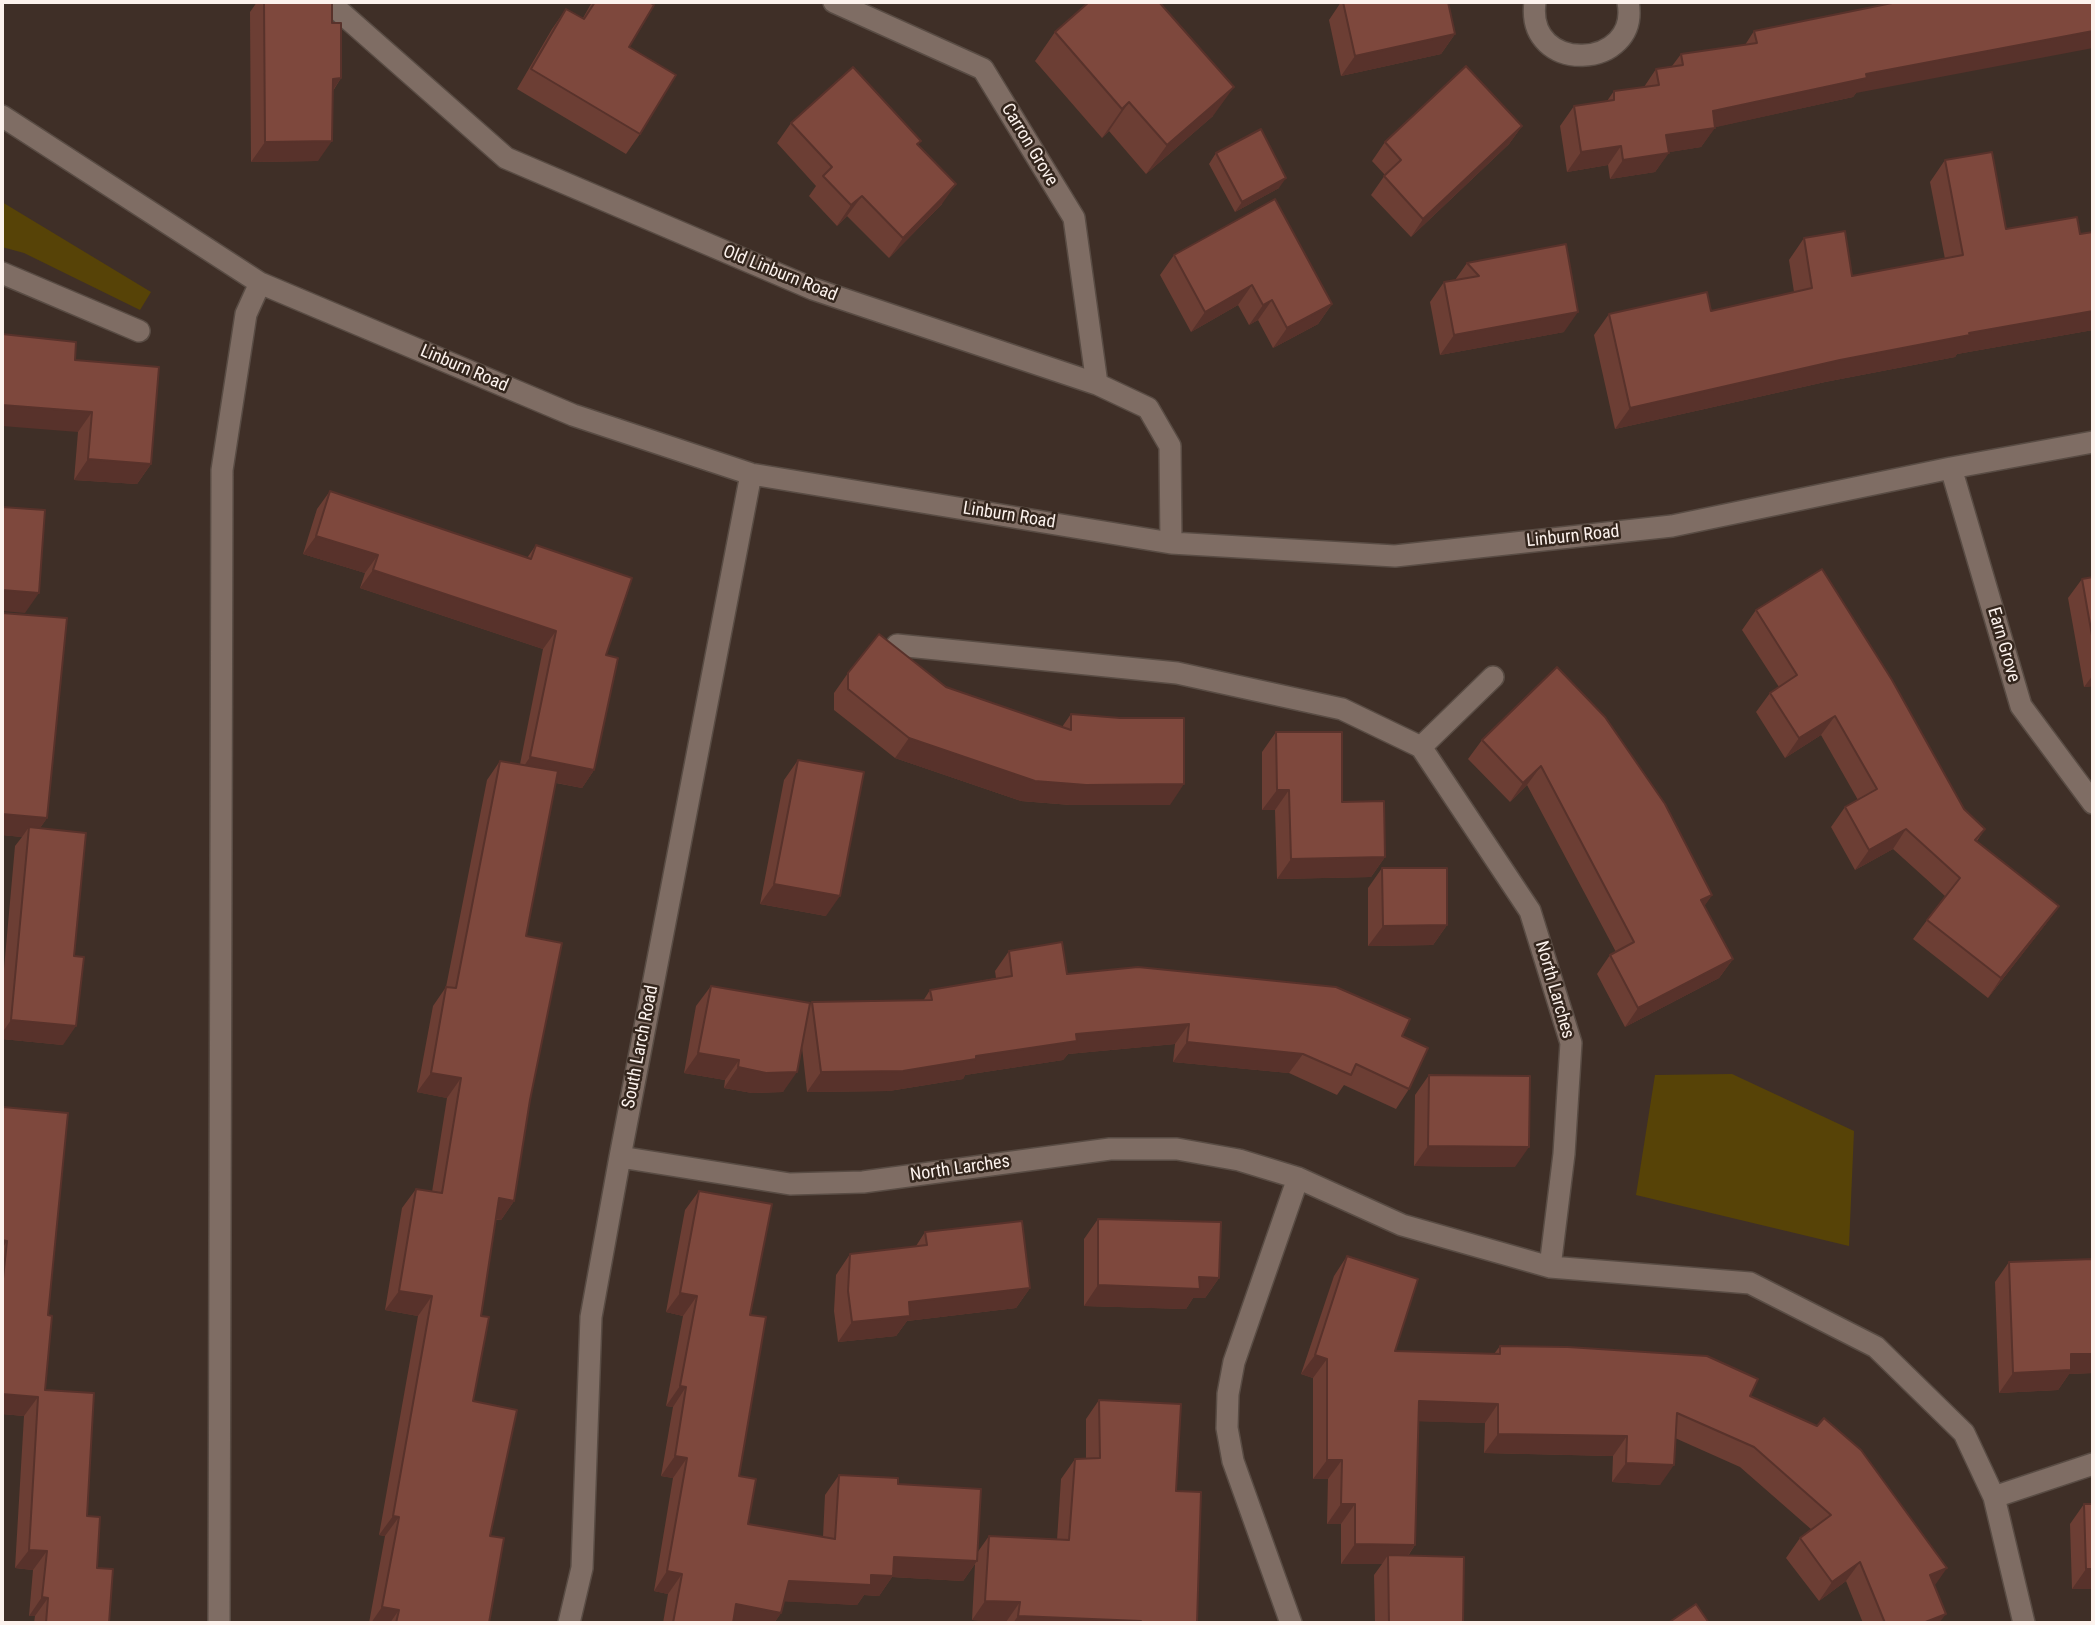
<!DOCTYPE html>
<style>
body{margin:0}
#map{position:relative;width:2095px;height:1625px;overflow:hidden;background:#3f2f27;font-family:"Roboto Condensed",sans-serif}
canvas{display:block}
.frame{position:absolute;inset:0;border:4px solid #fcf2ed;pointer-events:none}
</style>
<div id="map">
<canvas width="2095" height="1625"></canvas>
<div class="frame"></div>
</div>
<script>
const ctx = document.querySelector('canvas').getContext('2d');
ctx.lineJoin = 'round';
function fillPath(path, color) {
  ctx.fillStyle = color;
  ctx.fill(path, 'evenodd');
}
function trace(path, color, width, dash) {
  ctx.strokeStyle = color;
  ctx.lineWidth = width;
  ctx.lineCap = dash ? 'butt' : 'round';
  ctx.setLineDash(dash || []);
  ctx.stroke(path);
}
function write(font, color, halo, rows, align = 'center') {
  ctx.font = font + ' "Roboto Condensed",sans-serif';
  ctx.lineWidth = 5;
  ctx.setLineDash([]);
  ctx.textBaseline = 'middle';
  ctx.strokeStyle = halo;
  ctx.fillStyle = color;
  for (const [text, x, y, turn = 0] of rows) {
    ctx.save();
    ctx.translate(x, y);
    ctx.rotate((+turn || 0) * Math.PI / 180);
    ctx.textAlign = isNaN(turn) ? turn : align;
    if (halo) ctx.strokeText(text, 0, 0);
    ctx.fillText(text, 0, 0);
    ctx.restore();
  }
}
const green = new Path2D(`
 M2 202 151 292 140 310 24 253 2 247Z
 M1732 1074 1854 1131 1849 1246 1636 1195 1655 1075Z`);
const minor = new Path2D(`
 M329 2 506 158 813 289 1097 384 1148 408 1170 446 1171 543
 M834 2 983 69 1074 218 1097 384
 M1535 2C1525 76 1641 70 1628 2
 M2 116 260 283 573 415 751 474 1171 543 1395 556 1672 526 1951 468 2093 442
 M2 273 139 331
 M1951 468 2021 706 2093 803
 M897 645 1177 673 1342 709 1421 747 1530 911 1571 1043 1564 1154 1550 1267
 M1421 747 1493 677
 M620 1157 790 1184 863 1182 1110 1149H1177L1239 1160 1298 1178 1402 1225 1550 1267 1750 1283 1876 1347 1964 1433 1994 1497 2024 1623
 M1994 1497 2093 1464
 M219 1623 222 470 246 314 260 283
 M569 1623 582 1568 591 1317 620 1157 751 474
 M1291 1623 1233 1461 1227 1428 1228 1394 1234 1362 1298 1178`);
const wall = new Path2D(`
 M257 2H332V23L341 78 333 91 318 161 251 162 250 12Z
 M592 2H649L629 47 640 134 626 154 517 89 552 29 566 9 583 18Z
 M1341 2H1448L1455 34 1441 54 1341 76 1329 20Z
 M1754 31 1856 93 1853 97 1715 127 1701 147 1669 152 1655 172 1610 179 1608 165 1567 172 1560 126 1574 106 1607 101 1614 91 1644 87 1656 69 1672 66 1681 54 1745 45Z
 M1055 32 1213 116 1146 174 1109 131 1102 138 1035 61Z
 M791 123 921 141 918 145 942 204 889 258 847 216 837 226 809 196 816 186 777 143Z
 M1522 126 1509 144 1411 237 1371 195 1385 175 1372 161 1385 142Z
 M1216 153 1279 188 1235 212 1209 164Z
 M1945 160 2006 229 2080 234 2093 232V330L1957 354 1955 357 1825 382 1615 429 1594 335 1609 314 1711 311 1794 292 1789 260 1804 238 1852 276 1945 259 1930 182Z
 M1174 255 1332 304 1318 324 1273 348 1258 320 1249 325 1238 305 1191 332 1160 275Z
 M1467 263 1564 332 1440 355 1430 302 1444 282 1455 280Z
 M75 360 151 464 137 484 74 480 78 432Z
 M330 491 527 558 536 545 606 655 594 770 582 788 556 783 526 936 530 1100 514 1201 501 1220H496L481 1316 473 1401 490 1536 489 1623H369L385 1536 379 1535 418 1316 385 1310 402 1208 416 1189 432 1192 447 1098 417 1092 433 1006 446 987 487 780 500 761 520 764 543 649 360 588 365 573 303 554 317 509Z
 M2093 577V686L2084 687 2068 598 2082 579Z
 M1756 610 1985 829 1977 841 2059 906 2045 925 1988 998 1913 939 1945 896 1893 849 1855 870 1831 827 1845 807 1858 800 1821 735 1785 758 1756 712 1770 693 1779 687 1742 630Z
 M1557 667 1712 895 1704 906 1733 959 1719 978 1625 1027 1597 974 1610 955 1616 952 1527 785 1510 802 1468 759 1482 740Z
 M848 673 1062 727 1071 714 1170 805H1071L1021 801 895 758 834 710V693Z
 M1276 732 1342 802 1385 857 1371 877 1277 879 1275 810H1262V752Z
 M798 760 826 916 760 904 784 780Z
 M47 818 40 828 63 1045 2 1039V991L15 846 22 837 2 835Z
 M1382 868 1447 925 1433 945 1368 946V888Z
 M1009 951 1067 974 1402 1036 1409 1089 1396 1109 1344 1085 1337 1095 1289 1073 1173 1062 1175 1044 1068 1054 1063 1060 965 1075 963 1079 889 1091 807 1092 802 1047 783 1092 752 1093 724 1088 725 1080 684 1073 696 1006 711 986 809 1006 812 1002 923 1001 930 990 996 978 995 971Z
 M1429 1075 1515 1167 1414 1166 1415 1095Z
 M3 1107 48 1315 45 1390 87 1516 109 1623H34L35 1616H29L33 1570 15 1568 24 1416 2 1414V1108Z
 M699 1191 750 1315 739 1476 748 1524 823 1537 825 1495 839 1475 898 1484 977 1553 989 1536 1057 1540 1061 1479 1075 1459H1086V1419L1099 1400 1176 1491 1197 1623H1006V1622L972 1620 975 1564 963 1581 892 1577 879 1596 864 1595 857 1605 784 1601 781 1613 774 1623H663L668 1594 654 1591 673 1478 661 1476 673 1407 666 1406 683 1316 666 1312 685 1210Z
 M1098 1219 1219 1278 1205 1298H1193L1186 1309 1084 1306V1239Z
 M925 1232 1030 1288 1016 1308 907 1321 896 1336 838 1342 834 1311 836 1275 850 1254 916 1246Z
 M1347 1256 1395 1351 1494 1354 1500 1346 1750 1396 1935 1586 1939 1623H1863L1846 1581 1819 1601 1786 1558 1800 1538 1812 1530 1740 1467 1675 1438 1660 1485 1612 1482 1613 1456 1484 1453 1485 1423 1418 1421 1415 1545 1408 1556 1463 1623H1375L1374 1575 1382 1564H1341V1524H1327L1328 1479H1313V1378L1301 1374 1334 1276Z
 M2093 1259V1373L2069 1374 2058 1390 1999 1393 1995 1282 2009 1262Z
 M2084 1504H2093V1589H2072L2070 1524Z`);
const shadedWall = new Path2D(`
 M2093 31V48L1856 93 1853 97 1703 130 1715 128 1701 147 1652 155 1666 135 1713 111 1866 74Z
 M1455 34 1441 54 1341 76 1355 56Z
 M341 78 327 99 333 79Z
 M1234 87 1213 116 1146 174 1167 145Z
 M1129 102 1109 131 1102 138 1122 109Z
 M1522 126 1509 144 1411 237 1423 219Z
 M332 141 318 161 251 162 265 142Z
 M1621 146 1608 165 1567 172 1581 152Z
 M1669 153 1655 172 1610 179 1623 160Z
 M1286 178 1279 188 1235 212 1242 202Z
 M956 184 942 204 889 258 903 238Z
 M862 196 847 216 837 226 851 205Z
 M1252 285 1238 305 1191 332 1205 312Z
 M1272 300 1258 320 1249 325 1263 305Z
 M1332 304 1318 324 1273 348 1287 328Z
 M2093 311V330L1957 354 1955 357 1825 382 1615 429 1630 408 1840 360 1969 333Z
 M1578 312 1564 332 1440 355 1454 335Z
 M2 405 92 412 78 432 2 426Z
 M88 459 151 464 137 484 74 480Z
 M316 536 378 555 365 573 303 554Z
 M373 570 556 631 543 649 360 588Z
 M2 590 39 593 25 613 2 611Z
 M2093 675V686L2084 687Z
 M1835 716 1821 735 1785 758 1799 738Z
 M909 738 1184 784 1170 805H1071L1021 801 895 758Z
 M530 757 594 770 582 788 518 775Z
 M1541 766 1527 785 1510 802 1523 783Z
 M1277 790H1289L1275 810H1262Z
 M2 814 47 818 33 838 29 827 22 837 2 835Z
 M1906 829 1893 849 1855 870 1869 850Z
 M1385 857 1371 877 1277 879 1291 859Z
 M774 884 840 896 826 916 760 904Z
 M1712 895 1699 914 1701 900Z
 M2059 906 2045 925 1988 998 2001 978Z
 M1447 925 1433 945 1368 946 1383 926Z
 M1733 959 1719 978 1625 1027 1638 1008Z
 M11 1020 76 1026 63 1045 2 1039V1033Z
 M1189 1024 1175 1044 1068 1054 1063 1060 965 1075 963 1079 889 1091 807 1092 821 1072 976 1056 1076 1034Z
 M1187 1042 1303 1054 1289 1073 1173 1062Z
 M698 1053 739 1060 725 1080 684 1073Z
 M738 1067 797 1072 783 1092 752 1093 724 1088Z
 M431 1073 461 1078 447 1098 417 1092Z
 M1428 1146 1529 1147 1515 1167 1414 1166Z
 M499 1198 514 1201 501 1220 485 1218Z
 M2 1240 7 1241 2 1249Z
 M1199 1277 1219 1278 1205 1298H1193L1186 1309 1084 1306 1098 1285Z
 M1030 1288 1016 1308 907 1321 896 1336 838 1342 852 1322 909 1302Z
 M399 1291 432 1296 418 1316 385 1310Z
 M680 1293 697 1296 683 1316 666 1312Z
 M2071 1354H2093V1373L2069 1374 2058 1390 1999 1393 2013 1373Z
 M1315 1355 1327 1359 1313 1378 1301 1374Z
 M680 1386 686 1387 673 1407 666 1406Z
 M2 1394 38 1397 24 1416 2 1414Z
 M1419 1401 1498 1404 1485 1423 1405 1421Z
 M1498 1434 1627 1436 1613 1456 1484 1453Z
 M675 1456 687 1458 673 1478 661 1476Z
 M1327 1460H1342L1328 1479H1313Z
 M1626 1463 1674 1465 1660 1485 1612 1482Z
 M1341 1504H1355L1341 1524H1327Z
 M393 1516 399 1517 385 1536 379 1535Z
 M1355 1544 1415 1545 1401 1565 1388 1555 1382 1564H1341Z
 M29 1550 47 1551 33 1570 15 1568Z
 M894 1557 977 1561 963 1581 892 1577 879 1596 864 1595 857 1605 775 1601 789 1581 871 1575Z
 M1860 1562 1846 1581 1819 1601 1832 1582Z
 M1947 1568 1933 1588 1930 1575Z
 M2086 1569H2093V1589H2072Z
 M667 1571 682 1574 668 1594 654 1591Z
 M42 1597 48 1598 35 1616H29Z
 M985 1601 1020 1602 1006 1622 972 1620Z
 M736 1604 781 1613 774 1623H723Z
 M382 1607 399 1610 390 1623H371Z
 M1946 1614 1939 1623H1923Z
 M1018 1616 1141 1621 1140 1623H1013Z`);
const building = new Path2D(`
 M264 2H332V23H341V78L333 79 332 141 265 142Z
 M595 2H649L654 5 629 47 676 75 640 134 531 69 566 9 584 19Z
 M1089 2H1159L1234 87 1167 145 1129 102 1122 109 1055 32Z
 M1343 2H1448L1455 34 1355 56Z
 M1897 2H2093V31L1866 74 1867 78 1713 111 1715 128 1666 135 1669 153 1623 160 1621 146 1581 152 1574 106 1614 100V91L1659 85 1656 69 1683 65 1681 54 1757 43 1754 31Z
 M1466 66 1522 126 1423 219 1384 176 1401 160 1385 142Z
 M853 67 921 141 917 144 956 184 903 238 862 196 851 205 823 176 832 167 791 123Z
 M1261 129 1286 178 1242 202 1216 153Z
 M1992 152 2006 229 2077 217 2080 234 2093 232V311L1969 333 1970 335 1840 360 1630 408 1609 314 1707 292 1711 311 1812 288 1804 238 1845 231 1852 276 1963 255 1945 160Z
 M1275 199 1332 304 1287 328 1272 300 1263 305 1252 285 1205 312 1174 255Z
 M1566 244 1578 312 1454 335 1444 282 1479 276 1467 263Z
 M2 334 76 342 75 360 159 367 151 464 88 459 92 412 2 405Z
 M330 491 531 559 536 545 632 578 606 655 618 658 594 770 530 757 556 631 373 570 378 555 316 536Z
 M2 507 45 510 39 593 2 590Z
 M1822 569 1892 680 1964 809 1985 829 1975 840 2059 906 2001 978 1927 920 1960 878 1906 829 1869 850 1845 807 1877 789 1835 716 1799 738 1770 693 1797 675 1756 610Z
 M2093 577V641L2082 579Z
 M2 613 67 618 47 818 2 814Z
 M879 634 946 687 1071 730V714L1120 718H1184V784L1086 785 1035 781 909 738 848 689V673Z
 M1557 667 1605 717 1665 804 1712 895 1701 900 1733 959 1638 1008 1610 955 1634 942 1541 766 1523 783 1482 740Z
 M1276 732H1342V802L1384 801 1385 857 1291 859 1289 790H1277Z
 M798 760 864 772 840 896 774 884Z
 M500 761 558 771 526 936 562 943 530 1100 514 1201 499 1198 481 1316 489 1317 473 1401 517 1410 490 1536 504 1538 489 1623H396L399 1610 382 1607 399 1517 393 1516 432 1296 399 1291 416 1189 442 1193 461 1078 431 1073 446 987 456 988Z
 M29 827 86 833 74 956 84 957 76 1026 11 1020Z
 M1382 868H1447V925L1383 926Z
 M1062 942 1067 974 1138 967 1336 987 1410 1019 1402 1036 1428 1048 1409 1089 1356 1064 1351 1075 1303 1054 1187 1042 1189 1024 1076 1034 1077 1041 976 1056V1059L903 1071 821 1072 812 1002 932 1000 930 990 1012 976 1009 951Z
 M711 986 810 1003 797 1072 766 1073 738 1067 739 1060 698 1053Z
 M1429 1075 1530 1076 1529 1147 1428 1146Z
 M3 1107 68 1113 48 1315 52 1316 45 1390 94 1393 87 1516 100 1517 97 1568 113 1569 109 1623H46L48 1598 42 1597 47 1551 29 1550 38 1397 2 1394V1288L7 1241 2 1240V1119Z
 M699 1191 772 1204 750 1315 766 1317 739 1476 756 1479 748 1524 835 1539 839 1475 898 1478V1484L981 1489 977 1561 894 1557 893 1576 871 1575V1585L789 1581 781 1613 736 1604 733 1623H673L682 1574 667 1571 687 1458 675 1456 686 1387 680 1386 697 1296 680 1293Z
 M1098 1219 1221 1222 1219 1278 1199 1277 1200 1289 1098 1285Z
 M1022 1221 1030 1288 909 1302 910 1316 852 1322 848 1291 850 1254 927 1245 925 1232Z
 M1347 1256 1418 1279 1395 1351 1500 1354V1346L1568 1347 1707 1356 1758 1379 1750 1396 1817 1426 1824 1418 1861 1450 1947 1568 1930 1575 1946 1614 1923 1623H1885L1860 1562 1832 1582 1800 1538 1831 1515 1754 1447 1677 1413 1674 1465 1626 1463 1627 1436 1498 1434V1404L1419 1401 1415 1545 1355 1544V1504H1341L1342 1460H1327V1359L1315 1355Z
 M2093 1259V1354H2071V1370L2013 1373 2009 1262Z
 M1099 1400 1181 1404 1176 1491 1201 1492 1197 1623H1141V1621L1018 1616 1020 1602 985 1601 989 1536 1069 1540 1075 1459 1100 1458Z
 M2084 1504H2093V1569H2086Z
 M1388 1555 1464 1557 1463 1623H1389Z
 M1696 1604 1709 1623H1668Z`);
const streetNames = [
 ["Carron Grove",1029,145,59],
 ["Old Linburn Road",780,274,22],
 ["Linburn Road",464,369,23],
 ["Linburn Road",1009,516,9],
 ["Linburn Road",1573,537,-6],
 ["Earn Grove",2003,645,74],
 ["North Larches",1554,990,74],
 ["South Larch Road",641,1047,-79],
 ["North Larches",960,1169,-8]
];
fillPath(green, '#574307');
trace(minor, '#594c44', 24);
trace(minor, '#7f6d64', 21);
fillPath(wall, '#6c3e34');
fillPath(shadedWall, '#58322b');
fillPath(building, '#7e483d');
trace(building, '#58322b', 2);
write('18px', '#fcf2ed', '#34261d', streetNames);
</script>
